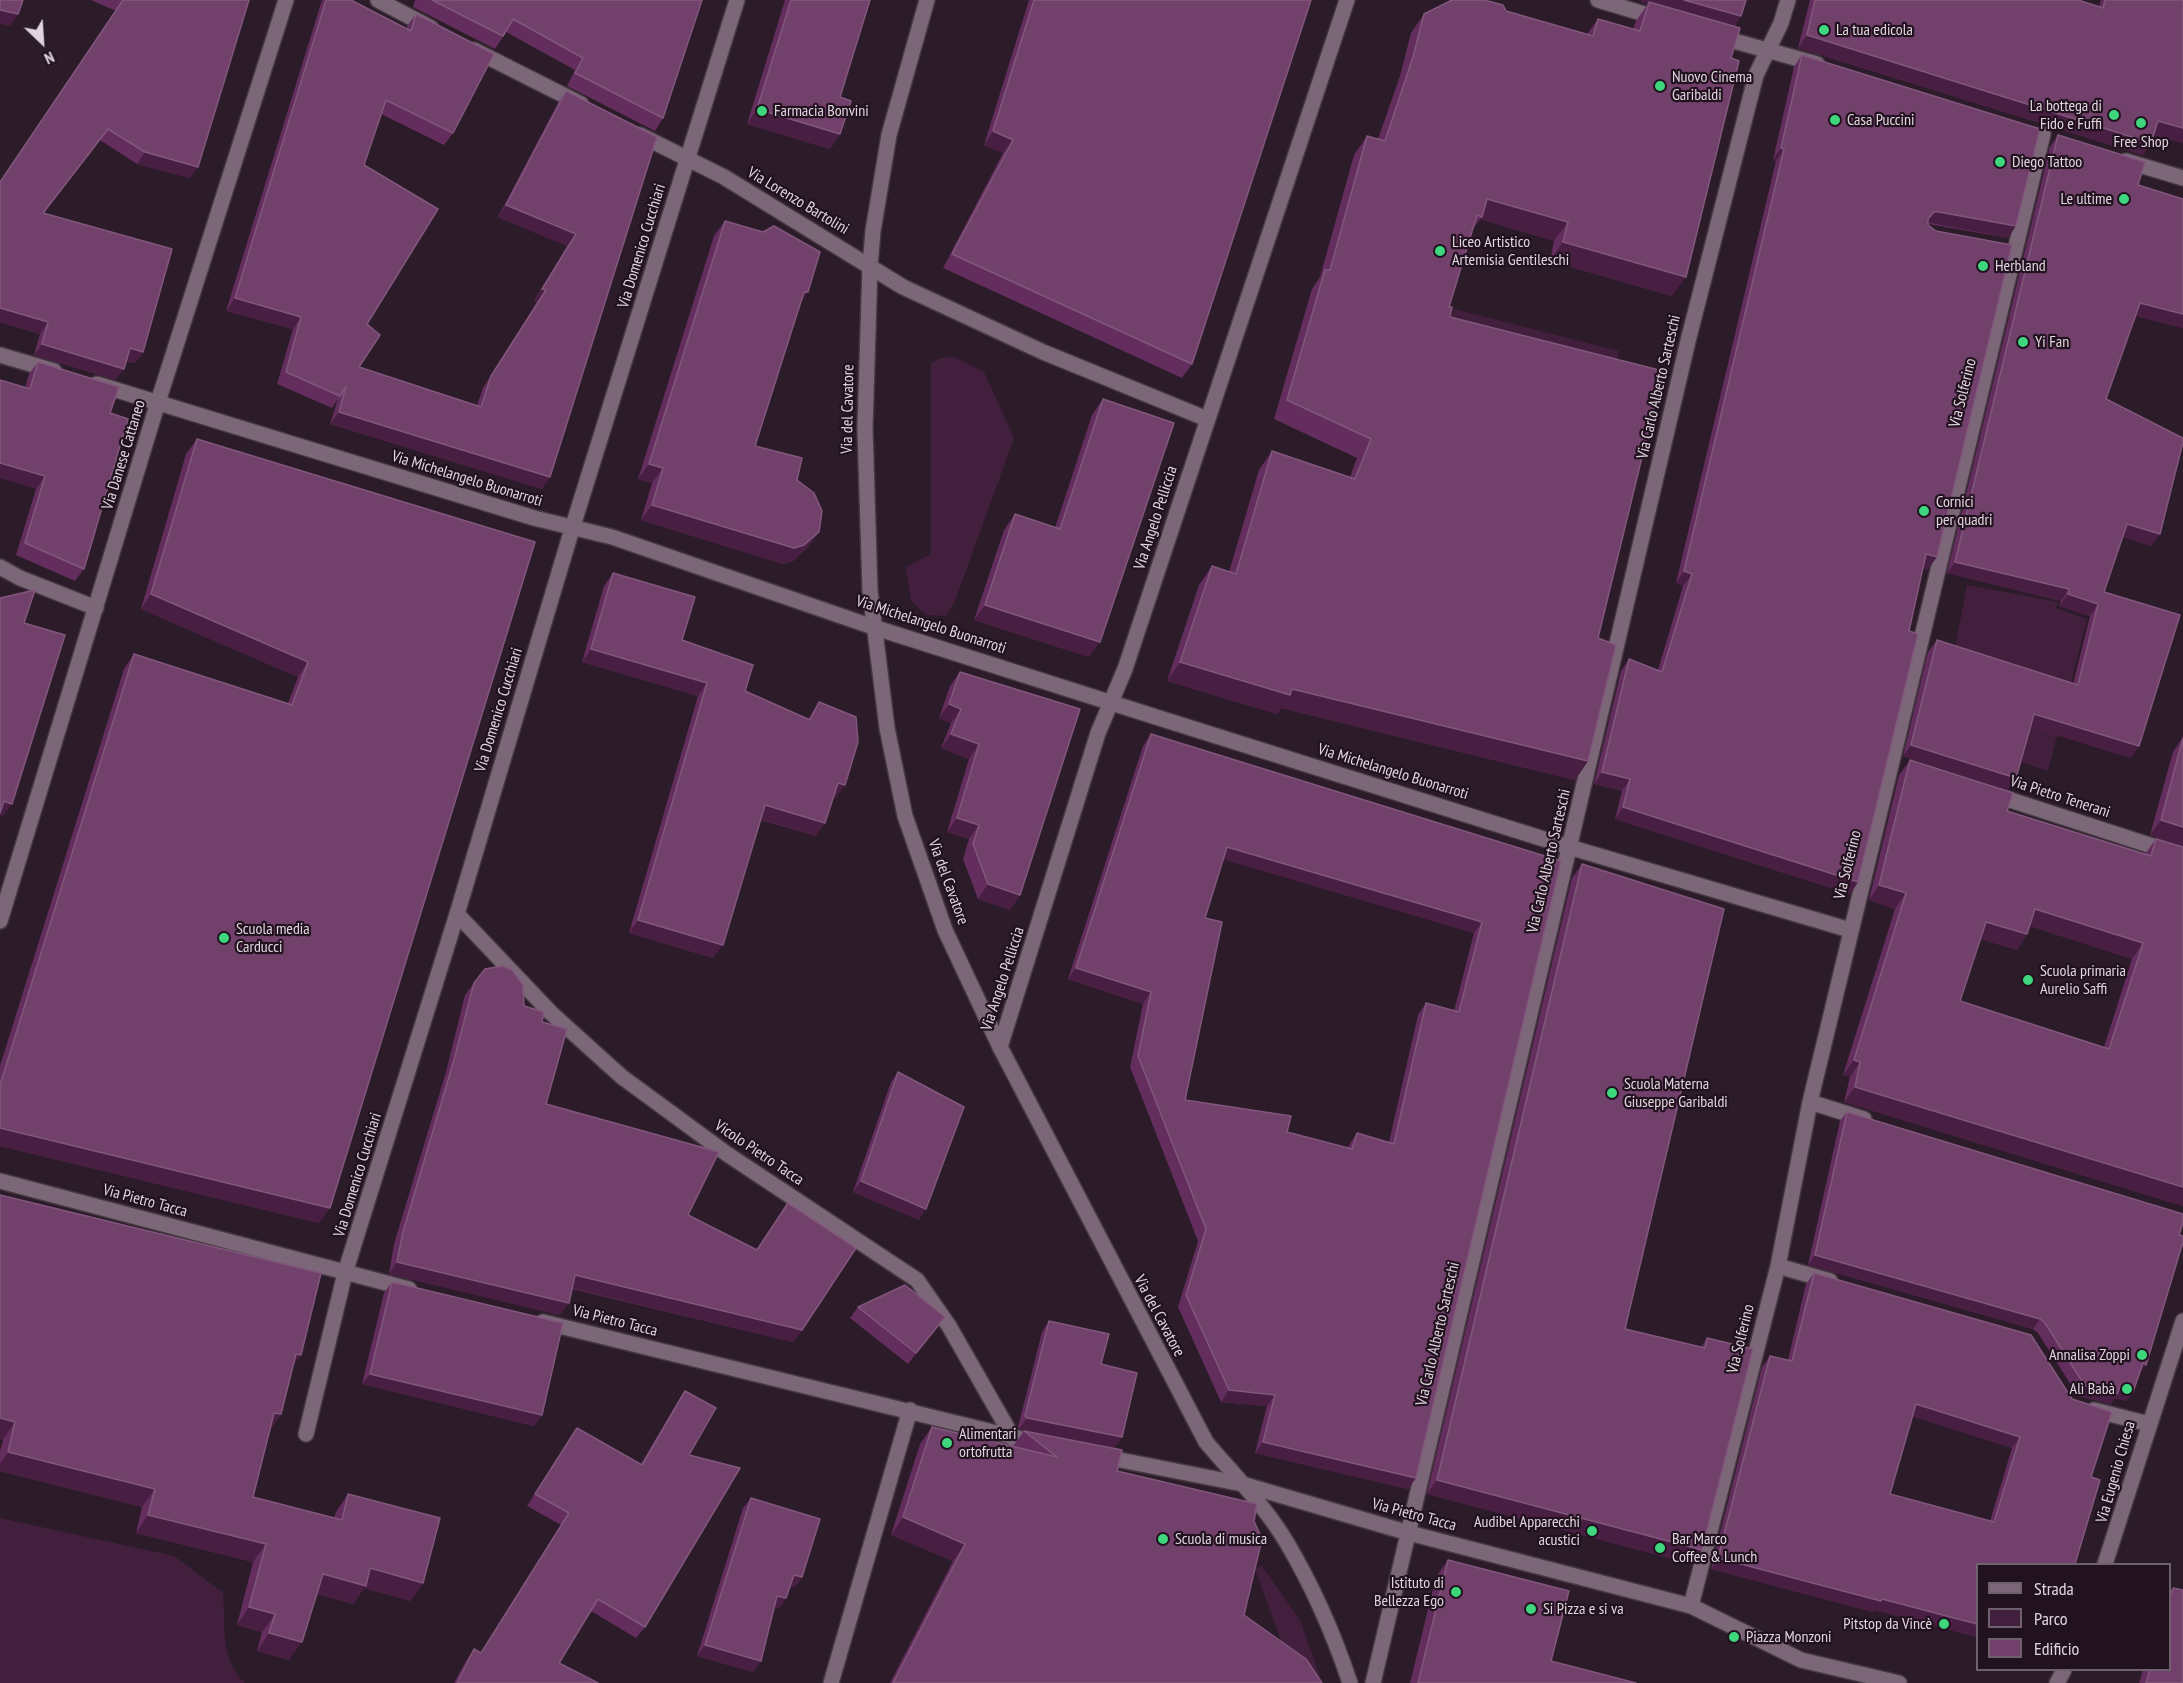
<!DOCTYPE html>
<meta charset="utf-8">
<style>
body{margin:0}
#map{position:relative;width:2183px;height:1683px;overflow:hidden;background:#2c1b29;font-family:"PT Sans Narrow",sans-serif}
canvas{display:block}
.legend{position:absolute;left:1976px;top:1563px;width:195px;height:108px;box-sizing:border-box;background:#22121f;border:2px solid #6e606c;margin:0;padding:8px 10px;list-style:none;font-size:18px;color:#e1d5df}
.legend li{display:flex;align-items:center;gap:12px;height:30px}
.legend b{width:30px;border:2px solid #6e606c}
.north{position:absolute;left:12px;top:12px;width:60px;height:60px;-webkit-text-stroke:4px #22121f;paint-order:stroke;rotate:155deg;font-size:16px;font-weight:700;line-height:24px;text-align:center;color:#e1d5df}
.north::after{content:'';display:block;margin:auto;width:21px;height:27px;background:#e1d5df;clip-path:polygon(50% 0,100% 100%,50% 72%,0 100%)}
</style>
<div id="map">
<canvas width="2183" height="1683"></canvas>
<ul class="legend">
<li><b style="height:8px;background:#7b6777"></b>Strada</li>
<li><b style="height:16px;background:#431f3e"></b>Parco</li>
<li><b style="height:16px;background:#71406b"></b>Edificio</li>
</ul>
<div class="north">N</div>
</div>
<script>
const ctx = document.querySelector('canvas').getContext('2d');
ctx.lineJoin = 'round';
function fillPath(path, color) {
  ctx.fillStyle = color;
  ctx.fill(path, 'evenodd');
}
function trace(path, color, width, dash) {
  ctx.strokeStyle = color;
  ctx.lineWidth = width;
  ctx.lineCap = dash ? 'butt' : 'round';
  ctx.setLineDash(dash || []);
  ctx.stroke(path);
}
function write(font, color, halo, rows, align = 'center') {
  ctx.font = font + ' "PT Sans Narrow",sans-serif';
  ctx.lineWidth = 4.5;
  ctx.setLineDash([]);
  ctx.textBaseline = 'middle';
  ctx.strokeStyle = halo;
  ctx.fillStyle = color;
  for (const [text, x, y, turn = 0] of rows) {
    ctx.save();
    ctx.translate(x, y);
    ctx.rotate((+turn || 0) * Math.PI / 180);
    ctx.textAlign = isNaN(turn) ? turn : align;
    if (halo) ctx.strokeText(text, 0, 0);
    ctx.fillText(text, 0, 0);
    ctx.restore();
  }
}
const green = new Path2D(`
 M1454 309 1619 351 1611 381 1446 338Z
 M954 357 984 372 1014 438 955 601 946 616 926 615 911 601 906 567 931 554V363L941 358Z
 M1967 585 2058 602 2056 608 2087 619 2048 771 2018 761 1953 658Z
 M0 1518 174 1556 223 1593C226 1626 219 1659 245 1683H0Z
 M1262 1566 1300 1620 1322 1683H1298L1295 1679 1255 1569Z`);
const lane = new Path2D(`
 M0 567 20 578 96 608`);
const street = new Path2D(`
 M378 0 431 28
 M1598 0 1661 19
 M1716 36 1817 64
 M474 50 581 104
 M640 135 724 177 903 287 1043 352 1207 419
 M2126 161 2183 178
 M0 355 54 371
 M97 384 534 518 612 537 873 627 1156 717 1569 847 1850 930
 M1992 794 2183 856
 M457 914 551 1013 622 1077 727 1154 917 1280 949 1326 1013 1438
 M0 921 158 402 286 0
 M1000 1047 1098 733 1125 669 1347 0
 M1810 1102 1864 1119
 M0 1181 409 1289
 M1778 1266 1830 1281
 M543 1322 1038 1443
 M2094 1410 2149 1424
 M306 1434 345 1273 457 914 572 529 737 0
 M1100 1456 1242 1484 1409 1533 1691 1606 1801 1660 1899 1683
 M2105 1564 2183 1321
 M1691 1606 1778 1266 1810 1102 2043 134
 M831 1683 910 1410
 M1373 1683 1688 341 1756 75 1781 23 1788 0
 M2057 1683 2064 1670`);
const secondary = new Path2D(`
 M927 0 889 135 873 231 870 266 865 428 870 591 887 728 905 816 945 930 1000 1047 1206 1442C1233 1474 1266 1507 1287 1543 1313 1587 1334 1635 1350 1683`);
const wall = new Path2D(`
 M91 0H249L190 178 137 164 100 140 44 213 143 352 135 363 126 361 116 380 34 355 40 334 0 322 116 11Z
 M322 0H351L407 29V26L416 14 453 133 444 145 381 114 364 165 367 324 359 367 477 405 483 388 537 302 534 301 567 246 498 217 558 103 566 91 657 137 542 489 330 424 338 399 332 408 277 384 293 329 226 311Z
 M415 0H702L663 118 655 131 567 86 575 70 506 32 495 49 413 7Z
 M785 0H870L840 97V134L830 149 747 124Z
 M1029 0H1311L1192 364 1182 378 943 268 1003 153 984 145Z
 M1642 0H1746L1741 16 1734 27 1731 58 1672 296 1550 261 1554 241 1480 219 1473 229 1449 307 1450 317 1598 638 1588 761 1575 780 1281 708 1277 714 1167 681 1199 585 1212 566 1229 572 1259 470 1272 451 1350 477 1357 458 1274 419 1312 289 1320 277 1354 155 1367 136 1378 139 1400 76 1411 33 1424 14 1506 11 1587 34 1598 19 1633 29 1636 21 1648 4 1641 2Z
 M1810 0H2078L2099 7 2101 0H2183V143L2154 135 2143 155 1798 48Z
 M1802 55 2008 238 1928 224V569L1923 568 1909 631 1858 882 1850 894 1615 819 1622 791 1594 784 1621 671 1629 659 1658 670 1683 586 1676 583 1776 161 1773 160 1794 67Z
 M2058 135 2138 185 2183 199V328L2136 316 2106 399 2151 546 2123 537 2104 592 2131 758 2031 727 2016 778 2007 790 1903 756 1928 652 1937 640 2073 684 2090 616 2059 606 2061 601 1947 573 2050 147Z
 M725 221 808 292 800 303 755 446 797 480 808 547 793 561 783 564 641 520 652 483 638 479 714 236Z
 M38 362 110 413 84 569 75 581 16 555 36 489 25 388 29 374Z
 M1103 399 1089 657 974 620 1004 530 1015 514 1055 528 1092 415Z
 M197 439 535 542 319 1223 0 1146V1066L124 669 134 654 288 703 298 677 141 609 186 454Z
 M613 573 682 640 745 691 808 719 819 702 836 798 833 797 816 836 761 820 713 958 629 933 698 696 582 662 604 586Z
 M960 672 1020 895 1010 910 978 899 963 859 969 839 947 832 969 759 941 748 951 723 939 718 950 686Z
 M1151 734 1561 861 1416 1478 1408 1489 1255 1453 1267 1406 1221 1402 1178 1307 1198 1241 1130 1067 1143 1004 1068 979 1143 746ZM1223 859 1474 933 1454 1011 1426 1003 1418 1015 1389 1142 1357 1133 1349 1145 1348 1148 1287 1132 1185 1100 1205 918Z
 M2183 737V847L2150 835 2173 752Z
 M1910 760 2007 811 2145 854 2156 839 2183 847V1206L1844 1102 1850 1077 1843 1075 1895 909 1869 900 1899 775ZM2030 926 2132 959 2104 1047 1960 1001 1981 939 2017 950 2027 934Z
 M1582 864 1625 1329 1701 1347 1707 1338 1702 1550 1692 1564 1427 1494 1572 878Z
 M474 983 524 1006 542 1022 546 1104 688 1215 756 1250 788 1203 802 1330 793 1342 572 1289 560 1315 389 1274 394 1244 446 1072 465 995Z
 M898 1072 919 1220 853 1192 891 1082Z
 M1847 1112 2179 1235 2146 1365 2139 1374 2133 1392 2126 1401 2115 1398 2111 1404 2078 1396 2038 1333 2033 1329 1808 1265 1840 1121Z
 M0 1195 293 1366 281 1414 269 1432 253 1497 334 1518 336 1512 348 1494 411 1601 364 1588 353 1604 317 1594 289 1660 257 1651 262 1632 237 1625 253 1562 136 1533 142 1507 0 1471V1451L3 1440 0 1439Z
 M1814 1273 2072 1399 1977 1564V1637L1875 1610 1873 1612 1711 1569 1762 1367 1770 1356 1788 1360 1806 1284ZM1912 1416 2012 1448 1990 1521 1890 1494Z
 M392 1282 542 1415 534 1426 362 1384 384 1293Z
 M858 1307 945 1317 908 1364 850 1318Z
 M1049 1321 1101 1364 1122 1437 1114 1448 1019 1429 1018 1427 1042 1332Z
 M685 1391 689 1455 645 1627 636 1638 591 1611 559 1663 598 1683H454L466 1661 474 1649 481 1653 561 1525 527 1506 577 1428 641 1464 677 1403Z
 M932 1427 1013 1446 1024 1431 1117 1471 1254 1521 1244 1615 1322 1683H890L953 1561 891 1535 920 1444Z
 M751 1498 802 1577 795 1587 790 1586 786 1598 779 1608 774 1607 761 1661 753 1672 697 1656 743 1508Z
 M1448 1560 1551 1661 1636 1683H1410L1436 1577Z
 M2173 1588 2183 1683H2139L2143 1670H2169V1593Z`);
const shadedWall = new Path2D(`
 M1643 0H1684L1741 16 1733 29 1649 2 1648 4 1641 2Z
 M0 10 18 14 10 26 0 24Z
 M1807 35 2151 143 2143 155 1798 48Z
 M757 109 840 134 830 149 747 124Z
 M2158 121 2183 128V143L2149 133Z
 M108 129 100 140 35 224 43 213Z
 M993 131 1013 140 1003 153 984 145Z
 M1781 148 1784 149 1776 161 1773 160Z
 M145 152 198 167 190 178 137 164Z
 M1487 199 1568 222 1554 241 1480 219 1482 217Z
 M506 205 576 234 567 246 498 217Z
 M1934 212H1939L2016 226 2008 238 1931 223 1925 224 1928 219Z
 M1563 242 1686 277 1672 296 1550 261Z
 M542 289 546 290 537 302 534 301Z
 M804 292H808L797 308Z
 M235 298 301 317 293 329 226 311Z
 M2140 303 2183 314V328L2132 315Z
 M0 308 48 322 40 334 0 322Z
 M42 344 124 369 116 380 34 355Z
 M130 348 143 352 135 363 122 359Z
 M339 412 550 477 542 489 330 424Z
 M0 463 45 476 36 489 0 478Z
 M649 464 663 468 652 483 638 479Z
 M652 505 819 532 808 547 793 561 783 564 641 520Z
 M2127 524 2160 534 2151 546 2119 536Z
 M1926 554 1937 557 1928 569 1918 566Z
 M1955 562 2069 589 2061 601 1947 573Z
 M1684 571 1692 574 1683 586 1676 583Z
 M151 594 308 662 298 677 141 609Z
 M2068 594 2098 604 2090 616 2059 606Z
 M985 605 1100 642 1089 657 974 620Z
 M591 649 707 683 698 696 582 662Z
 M1180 662 1588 761 1575 780 1281 708 1277 714 1167 681Z
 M949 704 961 709 951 723 939 718Z
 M2034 714 2139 746 2131 758 2026 726Z
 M951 734 979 744 969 759 941 748Z
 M1911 745 2016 778 2007 790 1903 756Z
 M1602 772 1630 779 1622 791 1594 784Z
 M838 783 845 785 836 798 828 796Z
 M4 801 12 804 3 816 0 815V806Z
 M765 805 825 823 816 836 756 818Z
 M1623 807 1858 882 1850 894 1615 819Z
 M957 818 979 825 969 839 947 832Z
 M2161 820 2183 827V847L2150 835Z
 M1227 847 1482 922 1474 933 1219 858Z
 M988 884 1020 895 1010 910 978 899Z
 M1879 885 1906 893 1895 909 1869 900Z
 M2035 909 2143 943 2132 959 2024 924Z
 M638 920 723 945 713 958 629 933Z
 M1986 922 2027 934 2017 950 1975 937Z
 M1076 968 1151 992 1143 1004 1068 979Z
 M1854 1060 1860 1062 1850 1077 1843 1075Z
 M1855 1087 2183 1187V1206L1844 1102Z
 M0 1128 330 1208 319 1223 0 1146Z
 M861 1181 926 1209 919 1220 853 1192Z
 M1815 1255 2040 1319 2033 1329 1808 1265Z
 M397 1262 569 1303 560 1315 389 1274Z
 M575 1275 802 1330 793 1342 567 1287Z
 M945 1317 937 1328 908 1364 916 1353Z
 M296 1354 301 1355 288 1373Z
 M2143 1363 2146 1365 2139 1374Z
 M370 1374 542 1415 534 1426 362 1384Z
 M2085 1386 2120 1387 2133 1392 2126 1401 2115 1398 2111 1404 2078 1396Z
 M1229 1390 1275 1395 1267 1406 1221 1402Z
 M1916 1404 2020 1437 2012 1448 1908 1415Z
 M274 1413 281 1414 269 1432Z
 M0 1418 15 1422 3 1440 0 1439Z
 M1027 1418 1122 1437 1114 1448 1019 1429Z
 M1263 1442 1416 1478 1408 1489 1255 1453Z
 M8 1452 155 1489 142 1507 0 1471V1464Z
 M1437 1480 1702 1550 1692 1564 1427 1494Z
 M148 1515 266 1544 253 1562 136 1533Z
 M903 1517 965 1544 953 1561 891 1535Z
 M1718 1558 1882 1599 1977 1624V1637L1875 1610 1873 1612 1711 1569Z
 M370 1568 423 1583 411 1601 364 1588 353 1604 310 1592 323 1574Z
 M794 1575 802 1577 795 1587 787 1585Z
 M777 1596 786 1598 779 1608 770 1607Z
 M249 1607 275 1614 262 1632 237 1625Z
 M269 1633 302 1642 289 1660 257 1651Z
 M705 1645 761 1661 753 1672 697 1656Z`);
const building = new Path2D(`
 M0 0H23L18 14 0 10Z
 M123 0H249L198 167 145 152 108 129 43 213 172 249 143 352 130 348 124 369 42 344 48 322 0 308V182Z
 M326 0H351L411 31 416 14 494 54 453 133 386 100 364 165 438 209 367 324 380 335 359 367 481 407 491 376 546 290 542 289 576 234 506 205 566 91 657 137 550 477 339 412 346 386 340 396 286 372 301 317 235 298Z
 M432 0H702L663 118 575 73 583 58 513 19 503 36Z
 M791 0H870L840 97 851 101 840 134 757 109Z
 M1034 0H1311L1192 364 952 254 1013 140 993 131Z
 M1452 0H1484L1503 5 1506 11 1593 36 1598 19 1640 31 1649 2 1740 28 1731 58 1739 61 1686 277 1563 242 1568 222 1487 199 1482 217 1477 215 1449 307H1452L1450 317 1663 371 1598 638 1616 645 1588 761 1292 689 1290 695 1180 662 1212 566 1236 574 1272 451 1355 479 1371 439 1287 400 1325 270H1330L1367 136 1385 141 1413 57 1424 14Z
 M1684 0H1746L1741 16Z
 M1815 0H2078L2103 8 2105 0H2183V128L2158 121 2151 143 1807 35Z
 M1802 55 2040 129 2016 226 1939 212H1934L1928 219V225L1936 231 2012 245 1937 557 1926 554 1909 631 1918 634 1858 882 1623 807 1630 779 1602 772 1629 659 1662 672 1692 574 1684 571 1784 149 1781 148Z
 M2058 135 2145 162 2138 185 2183 199V314L2140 303 2106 399 2183 438V442L2160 534 2127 524 2104 592 2180 615 2139 746 2034 714 2016 778 1911 745 1937 640 2078 685 2098 604 2068 594 2069 589 1955 562Z
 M725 221 763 232 774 226 820 252 808 292H804L755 446 802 458 797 480 814 493 822 511 819 532 804 545 794 548 652 505 663 468 649 464Z
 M38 362 119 387 110 413 128 419 84 569 25 543 45 476 0 463V380L30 389Z
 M1103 399 1174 423 1100 642 985 605 1015 514 1060 529Z
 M197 439 535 542 330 1208 0 1128V1085L134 654 292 705 308 662 151 594Z
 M613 573 695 597 682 640 753 665 745 691 810 720 819 702 856 717 858 742 845 785 838 783 825 823 765 805 723 945 638 920 707 683 591 649Z
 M35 590 24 623 65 635 12 804 4 801 0 813V598Z
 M960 672 1080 709 1020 895 988 884 973 844 979 825 957 818 979 744 951 734 961 709 949 704Z
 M1151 734 1561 861 1416 1478 1263 1442 1275 1395 1229 1390 1186 1295 1206 1229 1138 1056 1151 992 1076 968ZM1227 847 1482 922 1459 1012 1426 1003 1394 1144 1357 1133 1352 1149 1287 1132 1291 1116 1185 1100 1222 922 1205 918Z
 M2183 738V827L2161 820Z
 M1910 760 2013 793 2007 811 2151 856 2156 839 2183 847V1187L1855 1087 1860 1062 1854 1060 1906 893 1879 885ZM2035 909 2143 943 2109 1049 1960 1001 1986 922 2027 934Z
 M1582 864 1724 909 1625 1329 1705 1348 1707 1338 1753 1349 1702 1550 1437 1480Z
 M503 966 512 970 523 985 524 1006 544 1012 542 1022 567 1029 546 1104 719 1152 688 1215 757 1250 788 1203 856 1248 802 1330 575 1275 569 1303 397 1262 403 1232 454 1060 474 983 485 969Z
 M898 1072 964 1107 926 1209 861 1181Z
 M1847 1112 2183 1214V1223L2179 1235 2183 1236V1242L2146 1365 2143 1363 2133 1392 2120 1387 2117 1394 2085 1386 2045 1323 2040 1319 1815 1255Z
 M0 1195 321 1273 301 1355 296 1354 281 1414 274 1413 253 1497 342 1520 348 1494 440 1518 423 1583 370 1568 366 1586 323 1574 302 1642 269 1633 275 1614 249 1607 266 1544 148 1515 155 1489 8 1452 15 1422 0 1418Z
 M1814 1273 2031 1335 2072 1399 2112 1412 2091 1477 2100 1480 2075 1564H1977V1624L1882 1599 1881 1601 1718 1558 1770 1356 1792 1361ZM1916 1404 2020 1437 1994 1522 1890 1494Z
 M392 1282 563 1323 542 1415 370 1374Z
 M905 1285 945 1317 916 1353 858 1307Z
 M1049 1321 1109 1334 1101 1364 1137 1373 1122 1437 1027 1418 1025 1416Z
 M685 1391 716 1408 689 1455 740 1468 645 1627 598 1599 559 1663 598 1683H457L474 1649 481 1653 569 1513 535 1494 577 1428 642 1465Z
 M932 1427 1057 1457 1024 1431 1122 1450 1117 1471 1257 1504 1254 1521 1262 1539 1244 1615 1306 1659 1322 1683H893L965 1544 903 1517Z
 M751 1498 820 1519 802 1577 794 1575 786 1598 777 1596 761 1661 705 1645Z
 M1448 1560 1569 1591 1551 1661 1636 1683H1418Z
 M2173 1588 2183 1590V1683H2146L2150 1670H2169V1600Z`);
const markers = [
 [1824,30,6,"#3fd77d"],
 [1660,86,6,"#3fd77d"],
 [762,111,6,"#3fd77d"],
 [2114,115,6,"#3fd77d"],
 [1835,120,6,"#3fd77d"],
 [2141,123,6,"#3fd77d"],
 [2000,162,6,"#3fd77d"],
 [2124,199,6,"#3fd77d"],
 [1440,251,6,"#3fd77d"],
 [1983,266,6,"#3fd77d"],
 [2023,342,6,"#3fd77d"],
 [1924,511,6,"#3fd77d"],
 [224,938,6,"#3fd77d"],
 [2028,980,6,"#3fd77d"],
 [1612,1093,6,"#3fd77d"],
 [2142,1355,6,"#3fd77d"],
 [2127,1389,6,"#3fd77d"],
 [947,1443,6,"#3fd77d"],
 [1592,1531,6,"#3fd77d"],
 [1163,1539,6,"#3fd77d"],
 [1660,1548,6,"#3fd77d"],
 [1456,1592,6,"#3fd77d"],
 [1531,1609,6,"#3fd77d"],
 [1944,1624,6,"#3fd77d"],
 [1734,1637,6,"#3fd77d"]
];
const poiNames = [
 ["La tua edicola",1836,30],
 ["Nuovo Cinema",1672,77],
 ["Garibaldi",1672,95],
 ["La bottega di",2102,106,"right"],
 ["Fido e Fuffi",2102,124,"right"],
 ["Farmacia Bonvini",774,111],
 ["Casa Puccini",1847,120],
 ["Free Shop",2141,142,"center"],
 ["Diego Tattoo",2012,162],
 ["Le ultime",2112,199,"right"],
 ["Liceo Artistico",1452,242],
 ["Artemisia Gentileschi",1452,260],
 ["Herbland",1995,266],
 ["Yi Fan",2035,342],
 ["Cornici",1936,502],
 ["per quadri",1936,520],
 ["Scuola media",236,929],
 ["Carducci",236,947],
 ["Scuola primaria",2040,971],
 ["Aurelio Saffi",2040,989],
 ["Scuola Materna",1624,1084],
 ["Giuseppe Garibaldi",1624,1102],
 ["Annalisa Zoppi",2130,1355,"right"],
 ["Alì Babà",2115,1389,"right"],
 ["Alimentari",959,1434],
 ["ortofrutta",959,1452],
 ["Audibel Apparecchi",1580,1522,"right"],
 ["acustici",1580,1540,"right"],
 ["Scuola di musica",1175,1539],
 ["Bar Marco",1672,1539],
 ["Coffee & Lunch",1672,1557],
 ["Istituto di",1444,1583,"right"],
 ["Bellezza Ego",1444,1601,"right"],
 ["Si Pizza e si va",1543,1609],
 ["Pitstop da Vincè",1932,1624,"right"],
 ["Piazza Monzoni",1746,1637]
];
const streetNames = [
 ["Via Lorenzo Bartolini",798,201,31],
 ["Via Domenico Cucchiari",642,246,-73],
 ["Via Carlo Alberto Sarteschi",1659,387,-77],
 ["Via Solferino",1963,393,-76],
 ["Via del Cavatore",848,409,-89],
 ["Via Danese Cattaneo",124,455,-73],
 ["Via Michelangelo Buonarroti",467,479,17],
 ["Via Angelo Pelliccia",1156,518,-72],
 ["Via Michelangelo Buonarroti",931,625,18],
 ["Via Domenico Cucchiari",499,710,-73],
 ["Via Michelangelo Buonarroti",1393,772,17],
 ["Via Pietro Tenerani",2060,797,18],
 ["Via Carlo Alberto Sarteschi",1549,861,-77],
 ["Via Solferino",1848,865,-76],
 ["Via del Cavatore",948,882,70],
 ["Via Angelo Pelliccia",1003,979,-72],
 ["Vicolo Pietro Tacca",759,1153,34],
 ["Via Domenico Cucchiari",358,1175,-73],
 ["Via Pietro Tacca",145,1201,15],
 ["Via del Cavatore",1159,1316,62],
 ["Via Pietro Tacca",615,1321,14],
 ["Via Carlo Alberto Sarteschi",1438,1334,-77],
 ["Via Solferino",1741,1339,-76],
 ["Via Eugenio Chiesa",2116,1472,-74],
 ["Via Pietro Tacca",1414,1515,15]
];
fillPath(green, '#431f3e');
trace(lane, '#453842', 18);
trace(street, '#453842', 18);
trace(secondary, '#453842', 18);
trace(lane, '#7b6777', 15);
trace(street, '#7b6777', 15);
trace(secondary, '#7b6777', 15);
fillPath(wall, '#632e5d');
fillPath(shadedWall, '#481f42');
fillPath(building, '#71406b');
trace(building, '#82577d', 1.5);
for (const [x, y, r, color] of markers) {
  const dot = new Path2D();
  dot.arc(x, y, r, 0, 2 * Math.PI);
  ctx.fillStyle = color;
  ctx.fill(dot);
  trace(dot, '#22121f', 2);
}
write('16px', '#e1d5df', '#22121f', poiNames, 'left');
write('16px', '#e1d5df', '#22121f', streetNames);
</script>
